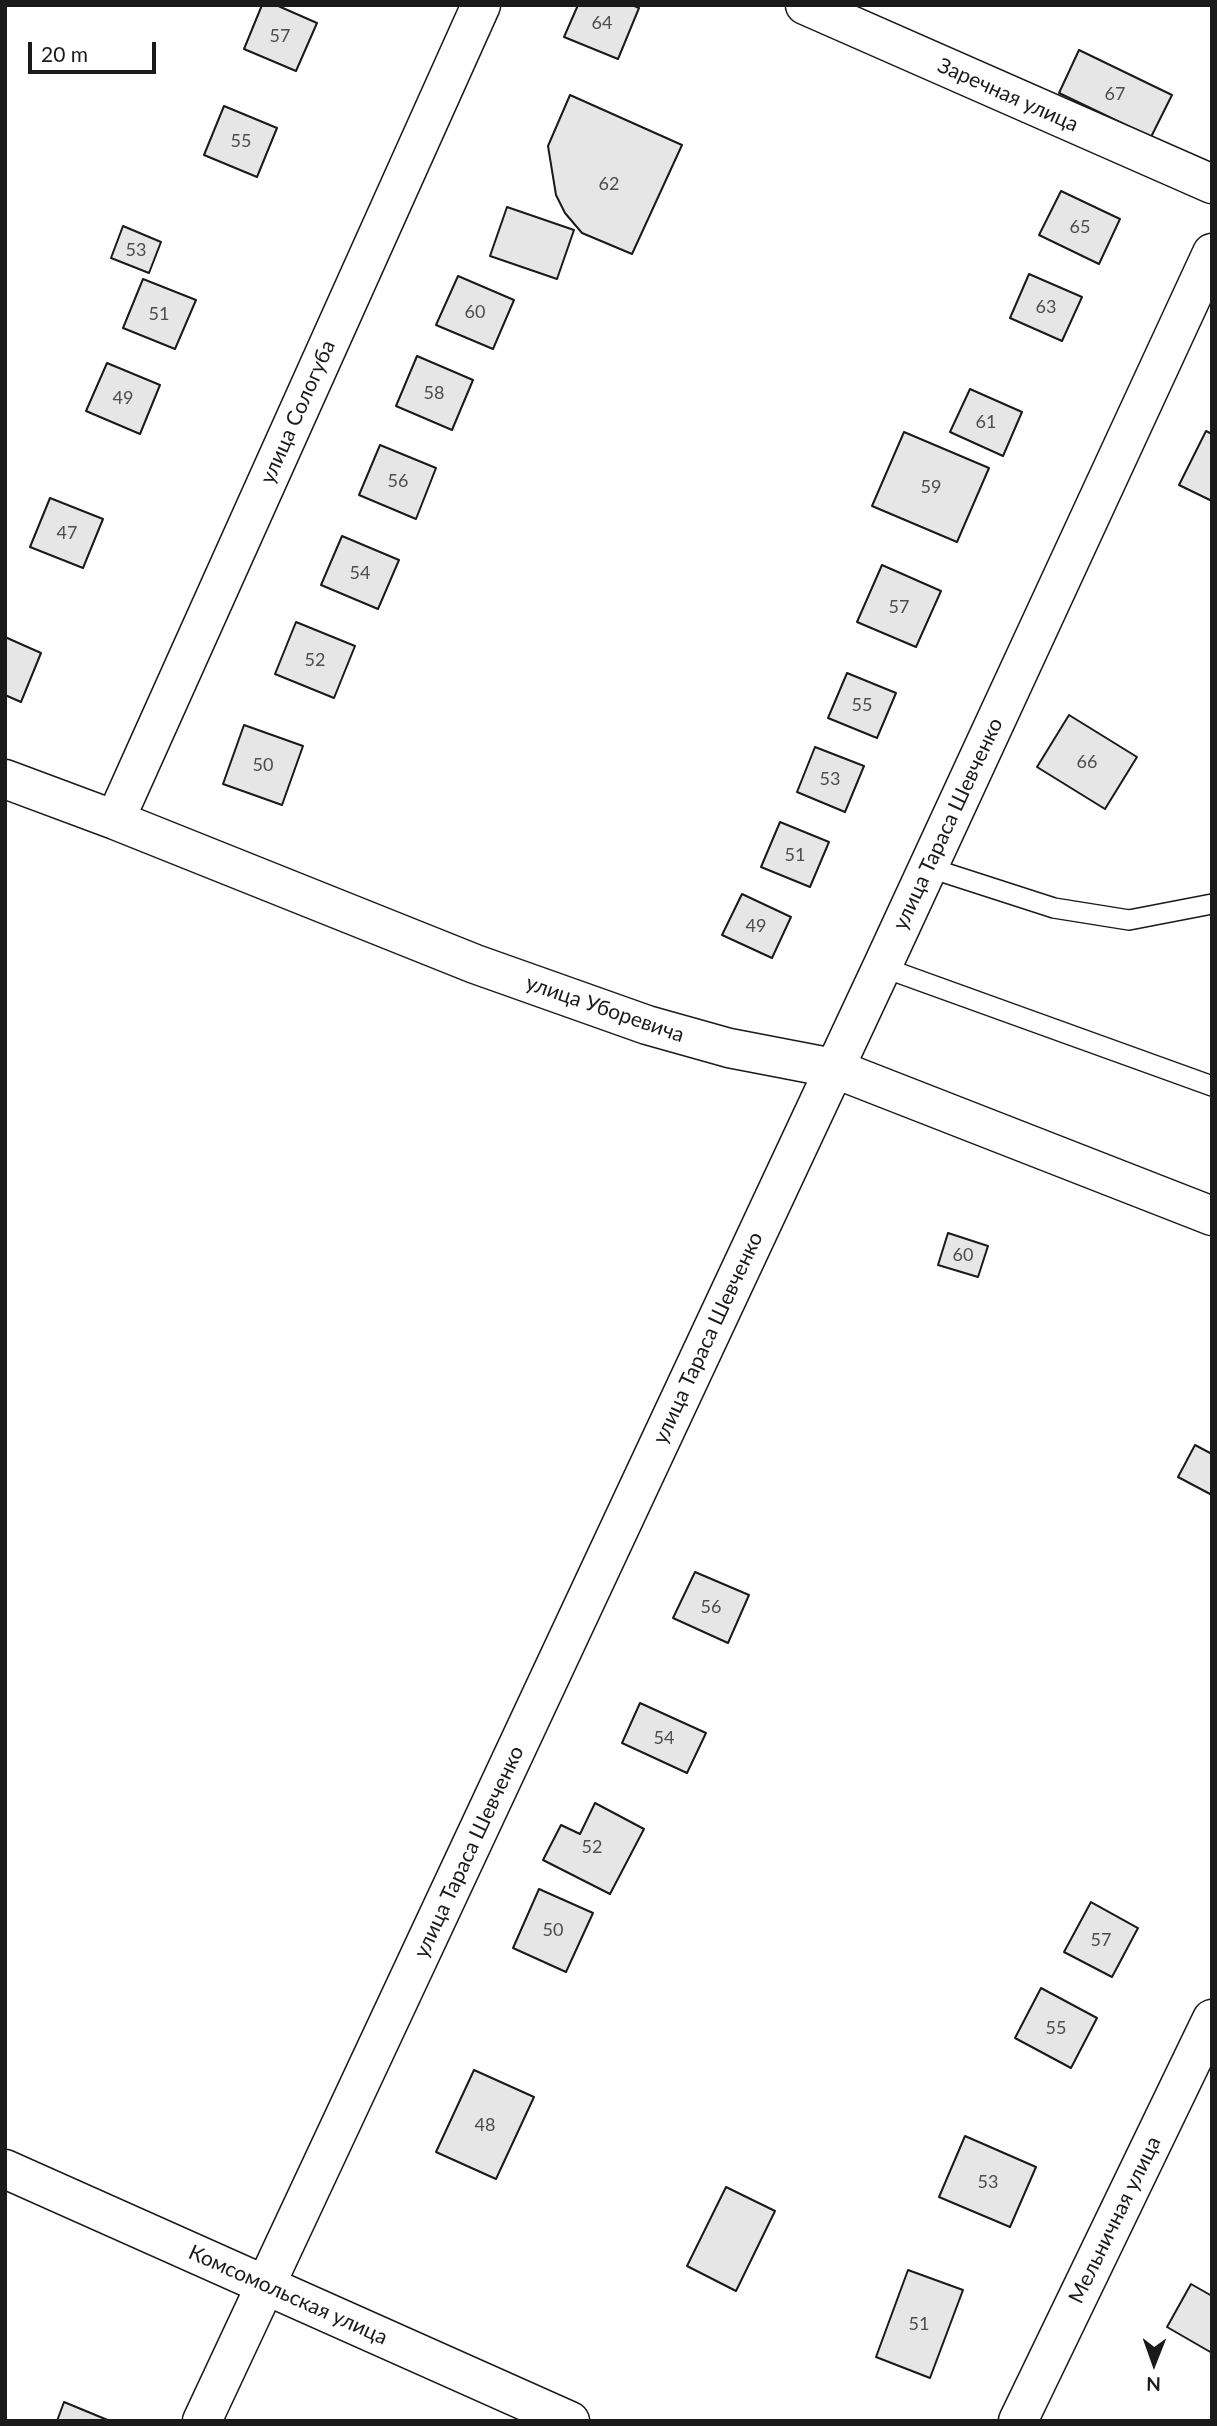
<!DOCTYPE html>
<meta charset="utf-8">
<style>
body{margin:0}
#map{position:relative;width:1217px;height:2426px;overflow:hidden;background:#fff;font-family:Lato,sans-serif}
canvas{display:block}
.frame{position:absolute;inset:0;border:7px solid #1a1a1a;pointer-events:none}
.north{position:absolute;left:1119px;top:2328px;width:70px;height:70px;-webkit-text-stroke:5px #fff;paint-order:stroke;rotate:181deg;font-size:19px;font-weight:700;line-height:28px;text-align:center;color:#1a1a1a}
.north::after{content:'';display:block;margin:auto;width:24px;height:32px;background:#1a1a1a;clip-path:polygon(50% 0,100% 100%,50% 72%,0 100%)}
.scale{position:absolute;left:28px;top:42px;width:128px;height:32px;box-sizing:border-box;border:4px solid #1a1a1a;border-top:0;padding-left:9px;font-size:21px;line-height:24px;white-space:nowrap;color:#1a1a1a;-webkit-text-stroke:5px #fff;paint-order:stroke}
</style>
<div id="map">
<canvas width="1217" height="2426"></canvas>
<div class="frame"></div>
<div class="north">N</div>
<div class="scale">20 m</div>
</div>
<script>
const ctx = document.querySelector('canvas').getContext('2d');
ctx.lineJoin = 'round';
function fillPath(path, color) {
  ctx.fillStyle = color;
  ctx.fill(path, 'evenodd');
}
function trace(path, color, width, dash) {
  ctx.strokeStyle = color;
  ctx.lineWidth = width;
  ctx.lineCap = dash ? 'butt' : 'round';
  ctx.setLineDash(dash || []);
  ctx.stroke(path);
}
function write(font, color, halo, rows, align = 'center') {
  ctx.font = font + ' Lato,sans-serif';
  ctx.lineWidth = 5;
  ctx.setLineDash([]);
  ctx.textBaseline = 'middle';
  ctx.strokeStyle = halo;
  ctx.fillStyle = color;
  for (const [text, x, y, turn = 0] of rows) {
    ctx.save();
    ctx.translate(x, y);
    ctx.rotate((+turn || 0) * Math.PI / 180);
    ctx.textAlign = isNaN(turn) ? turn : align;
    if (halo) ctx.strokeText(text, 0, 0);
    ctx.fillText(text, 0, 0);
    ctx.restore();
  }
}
const building = new Path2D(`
 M262 5H276L317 23 296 71 244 49Z
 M578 5H632L639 8 618 59 564 37Z
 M1079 50 1172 95 1151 137 1059 93Z
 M570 95 682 145 632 254 582 233 565 213 556 195 548 146Z
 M224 106 277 128 257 177 204 155Z
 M1061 191 1120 219 1099 264 1039 235Z
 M507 207 574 230 557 279 490 256Z
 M123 226 161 242 149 273 111 258Z
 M1029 274 1082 297 1062 341 1010 318Z
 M458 276 514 300 493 349 436 325Z
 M143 279 196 300 175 349 123 328Z
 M417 356 473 380 452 430 396 406Z
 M107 363 160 385 140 434 86 411Z
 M970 389 1022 412 1003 456 950 432Z
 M1206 431 1212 434V501L1179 485Z
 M904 432 989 468 957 542 872 506Z
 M380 445 436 468 416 519 359 495Z
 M50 498 103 519 83 568 30 547Z
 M342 536 399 560 378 609 321 585Z
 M882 565 941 591 916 647 857 622Z
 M296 622 355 646 334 698 275 674Z
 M5 637 41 653 21 702 5 695Z
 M847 673 896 693 877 738 828 718Z
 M1069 715 1137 757 1105 809 1037 767Z
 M244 725 303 746 282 805 223 784Z
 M815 747 864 766 845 812 797 792Z
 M780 822 829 842 810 887 761 867Z
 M742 894 791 917 772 958 722 935Z
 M948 1233 988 1246 978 1277 938 1265Z
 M1195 1445 1212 1454V1495L1178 1477Z
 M695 1572 749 1595 728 1643 673 1618Z
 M640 1703 706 1733 687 1773 622 1743Z
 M595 1803 644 1829 610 1894 543 1860 561 1825 580 1834Z
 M539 1889 593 1913 566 1972 513 1948Z
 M1091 1902 1138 1928 1112 1977 1064 1952Z
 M1041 1988 1097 2018 1071 2068 1015 2038Z
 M474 2070 534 2097 496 2179 436 2152Z
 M965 2136 1036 2167 1010 2227 939 2197Z
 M726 2187 775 2211 736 2291 687 2266Z
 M908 2270 963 2290 930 2378 876 2357Z
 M1191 2284 1212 2296V2353L1167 2327Z
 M64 2402 110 2421H57Z`);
const lane = new Path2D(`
 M927 867 1054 908 1129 920 1212 904
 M882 967 1212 1086`);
const street = new Path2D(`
 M805 5 1212 184
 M5 779 115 820 475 964 647 1025 729 1048 833 1068 1212 1216
 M115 820 481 5
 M202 2421 882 967 1212 253`);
const secondary = new Path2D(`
 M5 2169 570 2421
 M1018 2421 1212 2019`);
const numberNames = [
 ["64",602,23],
 ["57",280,36],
 ["67",1115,94],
 ["55",241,141],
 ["62",609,184],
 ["65",1080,227],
 ["53",136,250],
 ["63",1046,307],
 ["60",475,312],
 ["51",159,314],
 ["58",434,393],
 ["49",123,398],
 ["61",986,422],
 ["56",398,481],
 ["59",931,487],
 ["47",67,533],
 ["54",360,573],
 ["57",899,607],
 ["52",315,660],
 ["55",862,705],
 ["66",1087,762],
 ["50",263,765],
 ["53",830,779],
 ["51",795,855],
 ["49",756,926],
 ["60",963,1255],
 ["56",711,1607],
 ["54",664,1738],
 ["52",592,1847],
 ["50",553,1930],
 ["57",1101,1940],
 ["55",1056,2028],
 ["48",485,2125],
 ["53",988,2182],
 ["51",919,2324]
];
const streetNames = [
 ["Заречная улица",1008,95,24],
 ["улица Сологуба",298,412,-66],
 ["улица Тараса Шевченко",948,824,-65],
 ["улица Уборевича",605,1009,19],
 ["улица Тараса Шевченко",708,1338,-65],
 ["улица Тараса Шевченко",469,1852,-65],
 ["Мельничная улица",1115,2220,-64],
 ["Комсомольская улица",288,2295,24]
];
fillPath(building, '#e6e6e6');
trace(building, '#1a1a1a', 2);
trace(lane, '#1a1a1a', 22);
trace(street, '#1a1a1a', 41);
trace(secondary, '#1a1a1a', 41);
trace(lane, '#fff', 19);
trace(street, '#fff', 38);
trace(secondary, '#fff', 38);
write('18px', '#4d4d4d', null, numberNames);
write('21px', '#1a1a1a', '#fff', streetNames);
</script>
